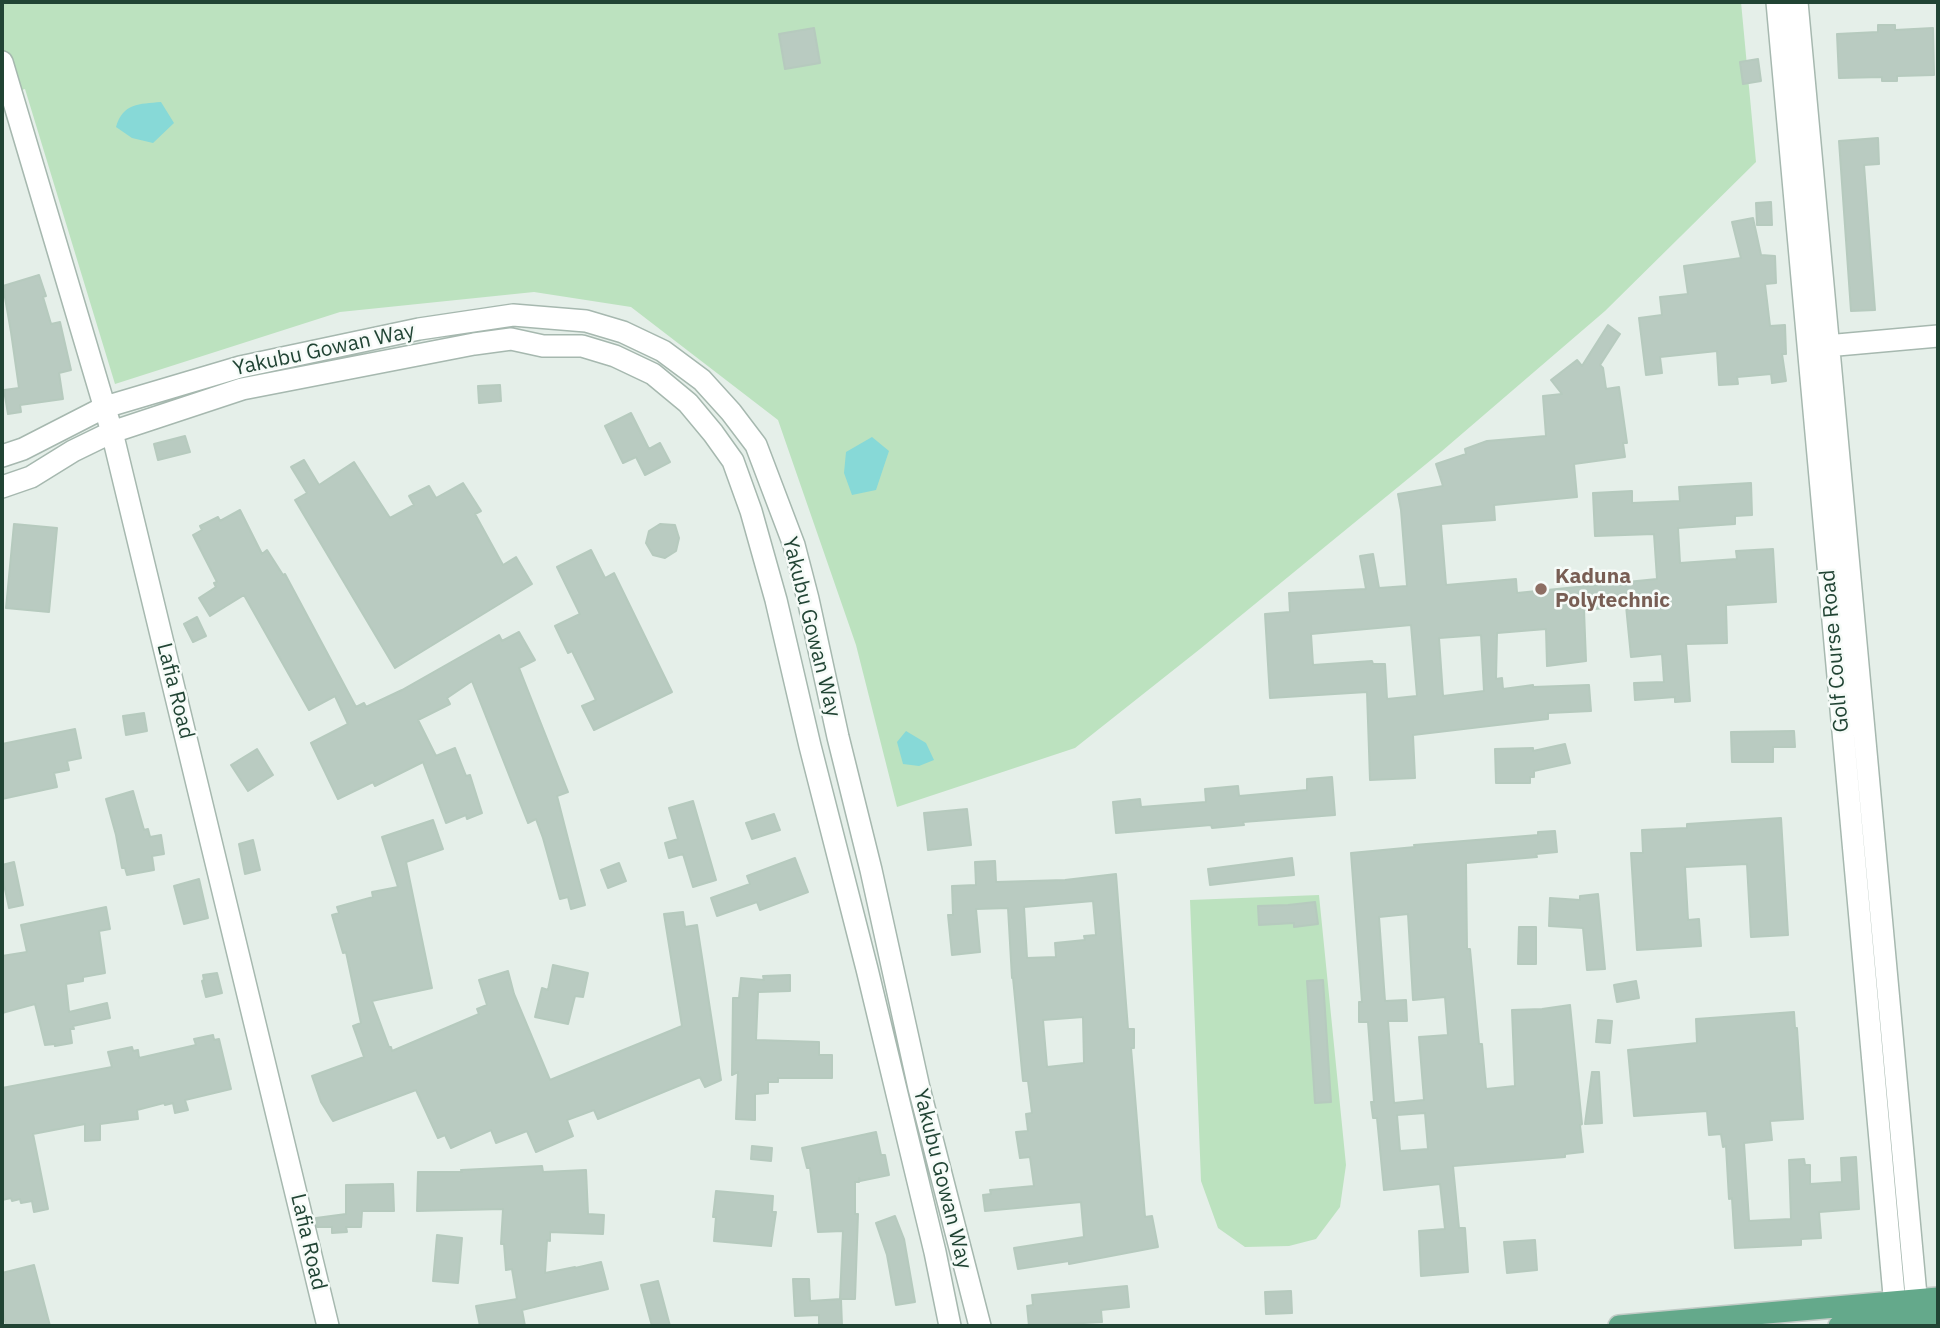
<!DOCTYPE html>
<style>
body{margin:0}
#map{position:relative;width:1940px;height:1328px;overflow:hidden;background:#e5efe9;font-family:"IBM Plex Sans",sans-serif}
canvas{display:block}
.frame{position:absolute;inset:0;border:4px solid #214434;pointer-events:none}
</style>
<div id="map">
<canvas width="1940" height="1328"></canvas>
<div class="frame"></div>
</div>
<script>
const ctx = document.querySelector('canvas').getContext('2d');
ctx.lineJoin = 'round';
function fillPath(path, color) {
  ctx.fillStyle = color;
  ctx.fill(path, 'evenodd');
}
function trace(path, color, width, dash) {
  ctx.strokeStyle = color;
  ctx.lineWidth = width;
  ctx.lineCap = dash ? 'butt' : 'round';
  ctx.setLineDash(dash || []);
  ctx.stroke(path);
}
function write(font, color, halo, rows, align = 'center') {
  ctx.font = font + ' "IBM Plex Sans",sans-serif';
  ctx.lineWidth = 5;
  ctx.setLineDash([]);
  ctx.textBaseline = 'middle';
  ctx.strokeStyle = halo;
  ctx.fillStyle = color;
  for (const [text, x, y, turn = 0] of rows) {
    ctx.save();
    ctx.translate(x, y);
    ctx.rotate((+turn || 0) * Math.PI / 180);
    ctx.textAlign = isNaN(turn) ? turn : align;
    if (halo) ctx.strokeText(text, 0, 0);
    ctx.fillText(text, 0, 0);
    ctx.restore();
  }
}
const green = new Path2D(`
 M2 2H1741L1756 162 1605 311 1442 451 1200 649 1075 748 897 807 856 645 778 420 631 307 534 292 340 312 115 384 25 89 2 95Z
 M1319 895 1346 1165 1340 1207 1316 1239 1289 1246 1245 1247 1218 1228 1201 1181 1190 900Z`);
const water = new Path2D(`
 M161 102 174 123 153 143 132 138 116 127C123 103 139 104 161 102Z
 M872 437 889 451 876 490 852 495 844 473 846 452Z
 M906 731 926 743 934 760 919 766 903 764 897 742Z`);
const building = new Path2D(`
 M1878 25H1895V30L1933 28 1934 75 1897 76V81H1882V77L1839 78 1837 34 1878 32Z
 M814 28 820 63 785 69 779 34Z
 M1758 59 1761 81 1743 84 1740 62Z
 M1878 138 1879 164 1864 165 1875 310 1851 311 1839 141Z
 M1771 202 1772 225H1757L1756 203Z
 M1753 218 1761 255 1775 256 1776 283 1765 284 1770 326 1785 325 1786 354H1782L1786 381 1772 383 1771 374 1737 377 1738 384 1719 385 1717 351 1660 357 1662 373 1646 375 1639 318 1662 315 1660 297 1688 294 1684 266 1741 258 1732 222Z
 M39 275 46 296 43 297 51 324 60 322 71 370 59 373 63 399 20 405 21 412 8 414 4 390 19 388 11 332 3 286Z
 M1608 325 1620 334 1600 365 1603 368 1606 389 1619 387 1627 443H1623L1625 457 1574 464 1577 497 1494 505 1495 520 1441 524 1446 585 1516 579 1517 593 1657 579 1654 534 1595 536 1593 493 1632 491V503L1680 501 1679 487 1751 483 1752 515 1735 516V524L1678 528 1680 563 1737 559 1736 551 1773 549 1776 602 1726 605 1727 643 1686 644 1690 701 1675 702V697L1635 700 1634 683 1664 682 1662 654 1631 657 1626 606 1584 610 1586 661 1547 666 1546 629 1497 633 1496 679 1502 678 1503 689 1533 685V687L1589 685 1591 711 1548 713V719L1413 735 1415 778 1370 780 1367 692 1270 698 1265 614 1290 612 1289 593 1366 589 1360 556 1373 554 1379 588 1407 586 1401 510 1398 494 1443 486 1436 464 1466 454 1465 449 1487 441 1546 436 1543 396 1562 394 1551 380 1577 360 1582 366ZM1411 625 1417 696 1387 699 1385 664H1373L1372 661 1313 665 1311 634ZM1481 635 1484 691 1443 696 1439 638Z
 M500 385 501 401 479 403 478 386Z
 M631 413 649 449 660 443 670 462 645 475 636 457 623 463 605 426Z
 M185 436 190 452 158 460 154 444Z
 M304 460 319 485 354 462 390 518 414 505 409 496 429 486 436 498 463 483 481 511 475 514 503 565 516 557 532 584 395 668 295 500 307 493 291 467Z
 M240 510 262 554 267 550 283 575 285 574 356 707 364 703 366 707 402 690 499 635 502 641 519 632 535 660 519 668 568 792 557 796 585 905 571 909 568 897 560 899 543 838 536 819 528 823 472 681 447 698 450 704 418 720 436 756 455 748 466 776 470 775 482 813 467 819 466 815 446 823 423 762 375 786 373 782 338 799 311 743 348 724 335 696 309 710 244 595 210 616 199 598 216 587 214 583 217 582 193 535 202 530 200 526 218 517 220 521Z
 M14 524 57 528 49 612 6 608Z
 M660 524 675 525 679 538 676 551 665 558 653 555 646 543 649 531Z
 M591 550 605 578 614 573 672 692 594 730 582 706 596 700 572 651 568 653 555 626 580 614 557 567Z
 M197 617 206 636 193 642 184 624Z
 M144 713 147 731 126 735 123 716Z
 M75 729 81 758 67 761 69 770 54 773 57 787 2 799V744Z
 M1794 731 1795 747H1773V762H1732L1731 732Z
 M1565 744 1570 763 1534 771V777H1530V783H1496L1495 749 1533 748V751Z
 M257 749 273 775 248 791 231 765Z
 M1332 777 1335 815 1243 822 1244 825 1212 828 1211 825 1116 833 1113 802 1140 799 1141 807 1206 802 1205 789 1238 786 1239 796 1307 790V779Z
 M133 791 144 830 148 829 150 837 161 835 164 854 152 856 154 870 127 875 125 868H122L116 835 106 799Z
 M693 801 716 880 693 887 683 854 669 858 665 843 678 839 669 808Z
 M967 809 971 845 928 850 924 813Z
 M774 814 780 830 752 839 746 823Z
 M1781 818 1788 935 1751 937 1747 864 1685 867 1688 920 1699 919 1701 946 1637 950 1631 853H1643L1642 830 1687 828V824Z
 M433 820 443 849 406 862 432 988 372 1001 389 1047H391L392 1051 479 1014 477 1009 487 1005 479 980 508 971 514 994 550 1080 682 1026 664 914 683 912 685 927 697 925 721 1080 705 1087 700 1077 598 1119 594 1110 567 1120 573 1136 536 1152 527 1131 496 1143 491 1130 451 1148 445 1135 438 1138 416 1090 333 1121 321 1102 312 1076 364 1057 353 1026 361 1023 346 952 343 953 332 915 339 913 337 907 373 897 372 892 398 887 382 837Z
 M1555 831 1557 852 1536 854 1537 857 1466 863 1467 949H1470L1479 1044H1482L1486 1089 1515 1086 1512 1010 1542 1009 1570 1005 1582 1124 1580 1125 1583 1152 1565 1154V1157L1453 1166 1459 1228H1465L1468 1272 1421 1276 1419 1231 1445 1229 1440 1184 1384 1190 1377 1118H1373L1371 1102H1374L1368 1022H1359V1002H1362L1351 853 1415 847 1414 845 1538 835V832ZM1408 914 1413 1000 1445 997 1448 1035 1419 1037 1424 1100 1394 1103 1388 1021H1407L1406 1000 1385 1001 1379 917ZM1425 1113 1428 1149 1400 1151 1397 1115Z
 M253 840 260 870 245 874 239 844Z
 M795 858 808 892 760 910 757 902 717 916 711 898 750 884 747 876Z
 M1292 858 1294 875 1210 885 1208 869Z
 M995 861 996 882 1065 880 1116 874 1128 1029H1134V1048H1131L1145 1217 1152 1216 1158 1247 1069 1264V1261L1018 1269 1014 1248 1084 1237 1081 1202 985 1211 983 1195 991 1194 990 1190 1034 1186 1030 1157 1020 1158 1016 1132 1028 1131 1026 1114 1032 1113 1028 1081H1023L1013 978H1012L1008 908 976 909 980 952 952 955 948 915H953L952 886 976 885 975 862ZM1093 901 1096 935 1084 936 1085 940 1055 943 1056 957 1027 958 1024 907ZM1083 1017 1084 1063 1047 1067 1043 1020Z
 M14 862 23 905 9 908 2 875V865Z
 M619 863 626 881 608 888 601 870Z
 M199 879 208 918 184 924 174 886Z
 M1598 894 1605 969 1587 970 1583 928 1549 926 1550 898 1580 900V896Z
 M1315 902 1318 924 1294 927V923L1259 925 1258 906 1288 905Z
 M106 907 110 929 99 931 105 973 83 977V981L66 984 69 1012 107 1003 110 1018 73 1026 74 1029H70L72 1043 55 1046V1044L45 1045 35 1004 2 1013V956L27 952 21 925Z
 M1519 927H1536V964H1518Z
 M553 965 588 973 583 997 575 996 568 1024 535 1017 542 988 548 990Z
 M217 973 222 993 206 997 202 981 204 980 203 975Z
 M790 975V991L758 992 756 1040 819 1042V1055H832V1078H778V1082H768V1093L755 1094V1120L736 1119 738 1072 732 1075 733 998H739L741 978 764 980 763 976Z
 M1323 980 1331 1102 1315 1103 1307 981Z
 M1636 981 1639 998 1617 1002 1614 985Z
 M1794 1012 1795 1028H1797L1803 1119 1770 1121 1772 1140 1744 1143 1749 1221 1791 1219 1789 1160 1804 1159 1805 1165H1810V1184L1842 1182 1841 1158 1856 1157 1859 1209 1819 1212 1821 1238 1801 1239V1245L1735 1248 1732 1198 1729 1199 1726 1146 1723 1147 1721 1134 1709 1135 1707 1111 1634 1116 1628 1050 1697 1043 1696 1019Z
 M1598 1020 1612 1021 1610 1043 1596 1042Z
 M213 1035 214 1040 219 1039 231 1089 185 1100 188 1110 175 1113 173 1103 165 1105 164 1103 137 1110 138 1119 100 1124V1140L85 1141V1124L33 1134 48 1209 34 1212 32 1201 21 1203 20 1199 12 1201 11 1198 2 1200V1088L112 1067 108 1052 132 1047 133 1051 138 1050 139 1058 196 1045 194 1039Z
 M1592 1072H1599L1602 1123 1585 1124Z
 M876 1132 881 1155H885L889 1175 860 1181 859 1178V1182H855V1214H858L855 1299H840L843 1231 818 1232 810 1168H807L802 1148Z
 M752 1146 772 1148 771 1161 751 1159Z
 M542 1166 543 1172 586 1170 588 1214 604 1215 603 1234 550 1232V1241L547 1240 545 1273 575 1267V1268L601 1262 608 1289 522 1310 525 1326H480L476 1306 517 1299 512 1269 506 1270 504 1244H501L503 1209 417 1211 418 1172H462L461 1170Z
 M393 1184 394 1211H362L361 1227H346L347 1232 332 1233V1227H317L316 1218 346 1214V1185Z
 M716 1191 773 1196 772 1212H776L771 1246 714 1241 716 1217H713Z
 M895 1216 904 1239 915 1302 896 1305 887 1255 876 1223Z
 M437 1235 462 1238 458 1283 433 1281Z
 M1535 1240 1537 1270 1507 1273 1504 1242Z
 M34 1265 50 1326H6L2 1307V1273Z
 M793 1279H809L810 1301 841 1299 842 1326H819V1315L795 1316Z
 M658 1281 670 1326H652L641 1285Z
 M1127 1286 1129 1307 1101 1310 1102 1322 1029 1326 1027 1306 1033 1305 1032 1295Z
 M1291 1291 1292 1313 1266 1314 1265 1292Z`);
const minor = new Path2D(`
 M1777 2 1896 1317
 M1797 2 1918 1317
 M2 62 112 432 328 1326
 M1815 347 1938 336
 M2 456 23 449 105 407 240 367 419 329 513 315 586 321 623 332 663 351 702 380 731 412 756 445 794 545 808 599 838 737 871 870 919 1088 980 1326
 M2 487 31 477 73 451 112 432 242 389 474 344 511 339 543 346H582L615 356 653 374 688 403 713 433 733 461 751 511 776 600 810 746 867 969 935 1252 950 1326`);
const major = new Path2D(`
 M1619 1326 1938 1298
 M1839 1326 1938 1317`);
const markers = [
 [1541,589,7,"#8d6e63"]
];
const streetNames = [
 ["Yakubu Gowan Way",324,350,-12],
 ["Yakubu Gowan Way",811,627,76],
 ["Golf Course Road",1835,651,-95],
 ["Lafia Road",175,691,76],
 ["Yakubu Gowan Way",942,1179,76],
 ["Lafia Road",308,1242,77]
];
const educationNames = [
 ["Kaduna",1555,577],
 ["Polytechnic",1555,601]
];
fillPath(green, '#bce2bf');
fillPath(water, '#87d9d7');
fillPath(building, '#b9cbc1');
trace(building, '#b6cabe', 2);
trace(minor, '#a6b8af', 24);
trace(major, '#c1cbc6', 24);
trace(minor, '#fff', 21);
trace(major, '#64a98b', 21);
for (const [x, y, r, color] of markers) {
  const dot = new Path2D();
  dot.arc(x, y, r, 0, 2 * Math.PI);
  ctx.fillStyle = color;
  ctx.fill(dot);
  trace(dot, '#f6fbf8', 2.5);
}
write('21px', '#214434', '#f6fbf8', streetNames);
write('bold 21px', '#785e54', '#f6fbf8', educationNames, 'left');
</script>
